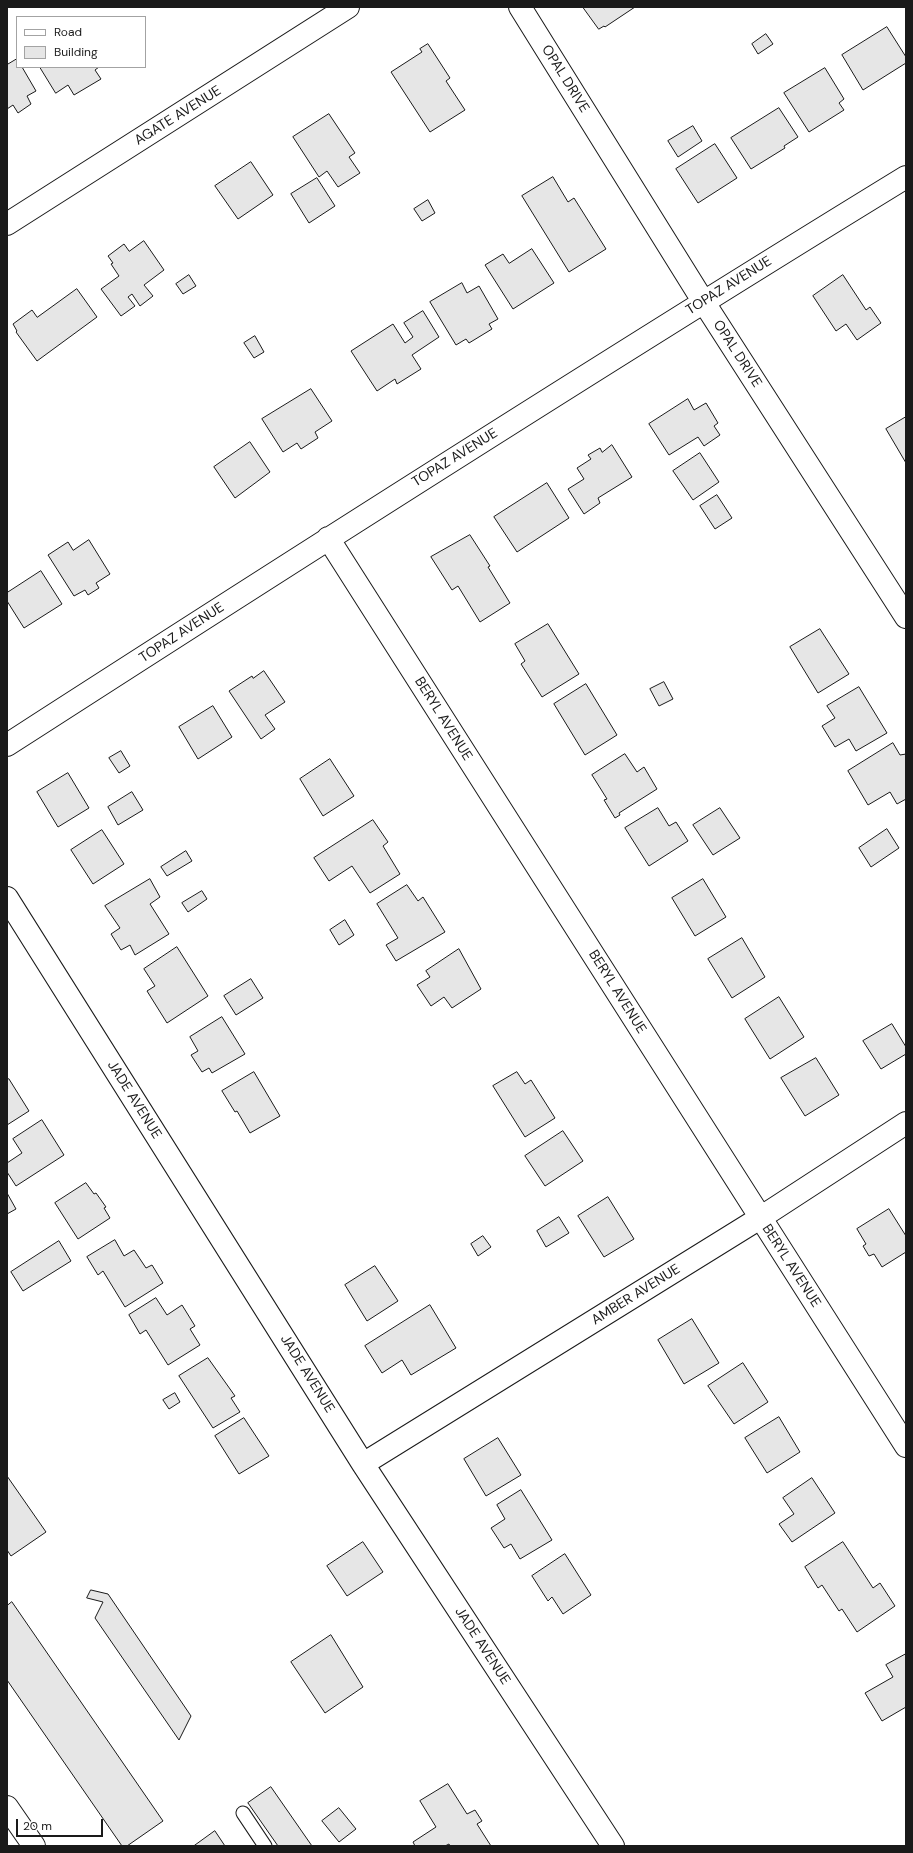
<!DOCTYPE html>
<style>
body{margin:0}
#map{position:relative;width:913px;height:1853px;overflow:hidden;background:#fff;font-family:"DM Sans",sans-serif}
canvas{display:block}
.frame{position:absolute;inset:0;border:8px solid #1a1a1a;pointer-events:none}
.legend{position:absolute;left:16px;top:16px;width:130px;height:52px;box-sizing:border-box;background:#fff;border:1px solid #a3a3a3;margin:0;padding:5px 7px;list-style:none;font-size:12px;color:#1a1a1a}
.legend li{display:flex;align-items:center;gap:8px;height:20px}
.legend b{width:20px;border:1px solid #a3a3a3}
.scale{position:absolute;left:16px;top:1819px;width:87px;height:18px;box-sizing:border-box;border:2px solid #1a1a1a;border-top:0;padding-left:5px;font-size:12px;line-height:14px;white-space:nowrap;color:#1a1a1a;-webkit-text-stroke:3px #fff;paint-order:stroke}
</style>
<div id="map">
<canvas width="913" height="1853"></canvas>
<div class="frame"></div>
<ul class="legend">
<li><b style="height:5px;background:#fff"></b>Road</li>
<li><b style="height:11px;background:#e6e6e6"></b>Building</li>
</ul>
<div class="scale">20 m</div>
</div>
<script>
const ctx = document.querySelector('canvas').getContext('2d');
ctx.lineJoin = 'round';
function fillPath(path, color) {
  ctx.fillStyle = color;
  ctx.fill(path, 'evenodd');
}
function trace(path, color, width, dash) {
  ctx.strokeStyle = color;
  ctx.lineWidth = width;
  ctx.lineCap = dash ? 'butt' : 'round';
  ctx.setLineDash(dash || []);
  ctx.stroke(path);
}
function write(font, color, halo, rows, align = 'center') {
  ctx.font = font + ' "DM Sans",sans-serif';
  ctx.lineWidth = 3;
  ctx.setLineDash([]);
  ctx.textBaseline = 'middle';
  ctx.strokeStyle = halo;
  ctx.fillStyle = color;
  for (const [text, x, y, turn = 0] of rows) {
    ctx.save();
    ctx.translate(x, y);
    ctx.rotate((+turn || 0) * Math.PI / 180);
    ctx.textAlign = isNaN(turn) ? turn : align;
    if (halo) ctx.strokeText(text, 0, 0);
    ctx.fillText(text, 0, 0);
    ctx.restore();
  }
}
const building = new Path2D(`
 M583 7H635L605 27 604 26 599 29Z
 M887 27 906 57V63L863 90 842 55Z
 M766 34 773 44 758 54 752 44Z
 M428 44 450 78 446 81 465 110 430 132 391 72 422 52 420 49Z
 M17 59V67H22L36 91 27 96 31 104 18 113 13 105 7 109V65Z
 M40 67H99L95 70 101 79 74 95 68 85 56 93Z
 M825 68 844 99 839 103 844 110 809 132 784 93Z
 M779 108 798 137 784 146 785 148 751 169 731 138Z
 M329 114 355 153 349 157 360 173 338 187 327 171 319 177 293 137Z
 M693 126 702 141 678 157 668 141Z
 M715 144 737 178 698 203 676 169Z
 M251 162 273 195 238 219 215 186Z
 M553 177 568 202 574 198 606 249 569 272 522 196Z
 M317 178 335 206 309 223 291 194Z
 M428 200 435 213 422 221 414 209Z
 M144 241 164 270 144 285 153 296 140 306 132 294 128 297 135 306 121 316 101 289 119 276 111 264 113 263 108 256 124 244 129 251Z
 M532 249 554 283 513 309 485 265 503 254 509 263Z
 M189 275 196 286 183 294 176 284Z
 M843 275 866 310 870 307 881 323 857 340 846 324 836 331 813 296Z
 M462 283 467 293 479 286 498 319 489 324 492 329 469 343 466 339 456 345 430 302Z
 M77 289 97 317 37 361 16 332 17 331 13 324 32 310 37 317Z
 M423 311 439 337 412 355 421 369 397 384 395 379 377 391 351 351 393 324 405 343 413 337 404 323Z
 M255 336 264 352 254 358 244 343Z
 M311 389 332 421 315 432 318 438 301 449 297 443 283 452 262 419Z
 M688 399 694 410 706 403 718 423 714 426 720 435 704 446 698 437 669 455 649 424Z
 M906 417V463L886 429Z
 M250 442 270 472 235 498 214 467Z
 M612 445 632 477 598 498 600 503 584 514 568 489 584 479 577 468 591 459 588 455 600 448 602 452Z
 M700 453 719 482 693 500 673 471Z
 M547 483 569 518 517 552 494 517Z
 M717 495 732 518 715 529 700 506Z
 M470 535 490 566 488 567 510 603 480 622 458 586 452 590 431 557Z
 M89 540 110 574 96 583 99 588 88 595 85 590 74 596 48 555 68 542 73 550Z
 M41 571 62 604 24 628 7 601V593Z
 M548 624 579 674 542 697 521 664 525 661 515 644Z
 M820 629 849 674 818 693 790 647Z
 M264 671 285 702 265 715 275 729 261 739 229 691 252 676 253 678Z
 M664 682 673 699 659 706 650 689Z
 M586 684 617 735 585 755 554 704Z
 M859 687 887 733 856 751 849 739 835 747 822 726 835 718 827 706Z
 M213 706 232 737 198 759 179 727Z
 M893 743 900 755 906 754V799L897 804 890 792 868 805 848 771Z
 M121 751 130 766 119 773 109 758Z
 M625 754 637 772 644 767 657 789 619 813 620 815 615 818 604 800 607 799 592 775Z
 M330 759 354 796 323 816 300 779Z
 M68 773 89 808 58 827 37 792Z
 M132 792 143 810 118 825 108 807Z
 M658 808 669 826 676 822 688 841 649 866 625 828Z
 M720 808 740 838 713 855 693 825Z
 M373 820 388 842 383 846 400 874 370 893 352 866 329 881 314 858Z
 M887 829 899 848 871 867 859 848Z
 M102 830 124 864 93 884 71 850Z
 M186 851 192 861 167 876 161 867Z
 M150 879 160 897 150 904 169 934 135 955 130 945 121 950 111 934 120 928 105 906Z
 M703 879 726 917 695 936 672 898Z
 M407 885 418 901 423 897 445 932 396 961 386 945 398 938 377 904Z
 M202 891 207 899 188 912 182 903Z
 M345 920 354 935 339 945 330 930Z
 M742 938 765 977 732 998 708 959Z
 M177 947 208 996 167 1023 147 991 155 986 144 969Z
 M459 949 481 989 452 1008 444 997 431 1006 417 985 430 977 426 971Z
 M251 979 263 998 236 1015 224 996Z
 M779 997 804 1037 770 1059 745 1019Z
 M222 1017 245 1054 212 1073 209 1068 202 1072 191 1055 198 1051 190 1037Z
 M892 1024 906 1047V1054L881 1069 863 1041Z
 M816 1058 839 1095 805 1116 781 1078Z
 M254 1072 280 1116 250 1133 237 1111 235 1112 222 1091Z
 M517 1072 525 1084 531 1080 555 1118 525 1137 493 1086Z
 M9 1079 29 1111 7 1125V1080Z
 M42 1120 64 1155 16 1186 7 1172V1163L22 1153 13 1139Z
 M563 1131 583 1161 545 1186 525 1156Z
 M86 1183 94 1194 96 1193 106 1207 104 1208 110 1218 78 1239 55 1203Z
 M7 1193 16 1209 7 1214Z
 M608 1197 634 1239 604 1257 578 1216Z
 M889 1209 906 1236V1252L882 1267 874 1254 869 1256 863 1246 866 1244 857 1229Z
 M559 1217 569 1233 546 1247 537 1231Z
 M483 1236 491 1247 478 1256 471 1244Z
 M115 1240 124 1256 134 1250 146 1268 152 1265 163 1283 125 1307 103 1271 98 1275 87 1257Z
 M59 1241 71 1261 23 1291 11 1272Z
 M375 1266 398 1301 367 1321 345 1285Z
 M156 1298 167 1315 182 1305 195 1326 190 1329 200 1345 168 1365 146 1330 140 1334 129 1315Z
 M430 1305 456 1348 411 1375 402 1360 382 1373 365 1346Z
 M692 1319 719 1363 684 1384 658 1340Z
 M208 1358 235 1396 231 1398 240 1412 213 1428 179 1376Z
 M743 1363 768 1402 734 1424 708 1386Z
 M175 1393 180 1402 169 1409 163 1400Z
 M779 1417 800 1452 767 1473 745 1438Z
 M244 1418 269 1456 239 1474 215 1436Z
 M498 1438 521 1475 486 1496 464 1459Z
 M7 1476 46 1532 11 1556 7 1550Z
 M812 1478 835 1513 792 1542 779 1524 794 1514 783 1498Z
 M521 1490 552 1540 520 1559 511 1544 504 1548 491 1528 505 1519 497 1505Z
 M363 1542 383 1572 347 1596 327 1566Z
 M843 1542 873 1588 880 1583 895 1606 857 1632 842 1609 839 1611 822 1585 818 1588 805 1567Z
 M565 1554 591 1595 563 1614 552 1597 548 1601 532 1576Z
 M91 1590 108 1594 191 1716 179 1740 95 1618 103 1602 87 1598Z
 M12 1602 163 1821 127 1846H122L7 1680V1606Z
 M331 1635 363 1687 325 1713 291 1662Z
 M906 1654V1707L882 1721 865 1693 893 1677 886 1665Z
 M448 1784 467 1814 475 1810 482 1821 477 1824 491 1846H450L449 1844 445 1846H415L413 1842 436 1827 420 1801Z
 M271 1787 312 1846H278L248 1803Z
 M339 1808 356 1829 339 1842 322 1821Z
 M215 1831 225 1846H194Z`);
const lane = new Path2D(`
 M243 1813 265 1846`);
const street = new Path2D(`
 M520 7 703 301 906 617
 M7 224 348 7
 M328 538 906 1446
 M7 745C305 553 604 362 906 177
 M7 898 363 1464 613 1846
 M363 1464 760 1218 906 1123
 M7 1807 34 1846`);
const streetNames = [
 ["OPAL DRIVE",565,79,58],
 ["AGATE AVENUE",178,116,-32],
 ["TOPAZ AVENUE",729,286,-32],
 ["OPAL DRIVE",737,354,57],
 ["TOPAZ AVENUE",455,458,-32],
 ["TOPAZ AVENUE",182,633,-33],
 ["BERYL AVENUE",443,719,58],
 ["BERYL AVENUE",617,992,58],
 ["JADE AVENUE",134,1100,58],
 ["BERYL AVENUE",791,1266,57],
 ["AMBER AVENUE",636,1295,-32],
 ["JADE AVENUE",307,1374,58],
 ["JADE AVENUE",482,1646,57]
];
fillPath(building, '#e6e6e6');
trace(building, '#1a1a1a', 1);
trace(lane, '#1a1a1a', 15);
trace(street, '#1a1a1a', 24);
trace(lane, '#fff', 13);
trace(street, '#fff', 22);
write('14px', '#1a1a1a', '#fff', streetNames);
</script>
